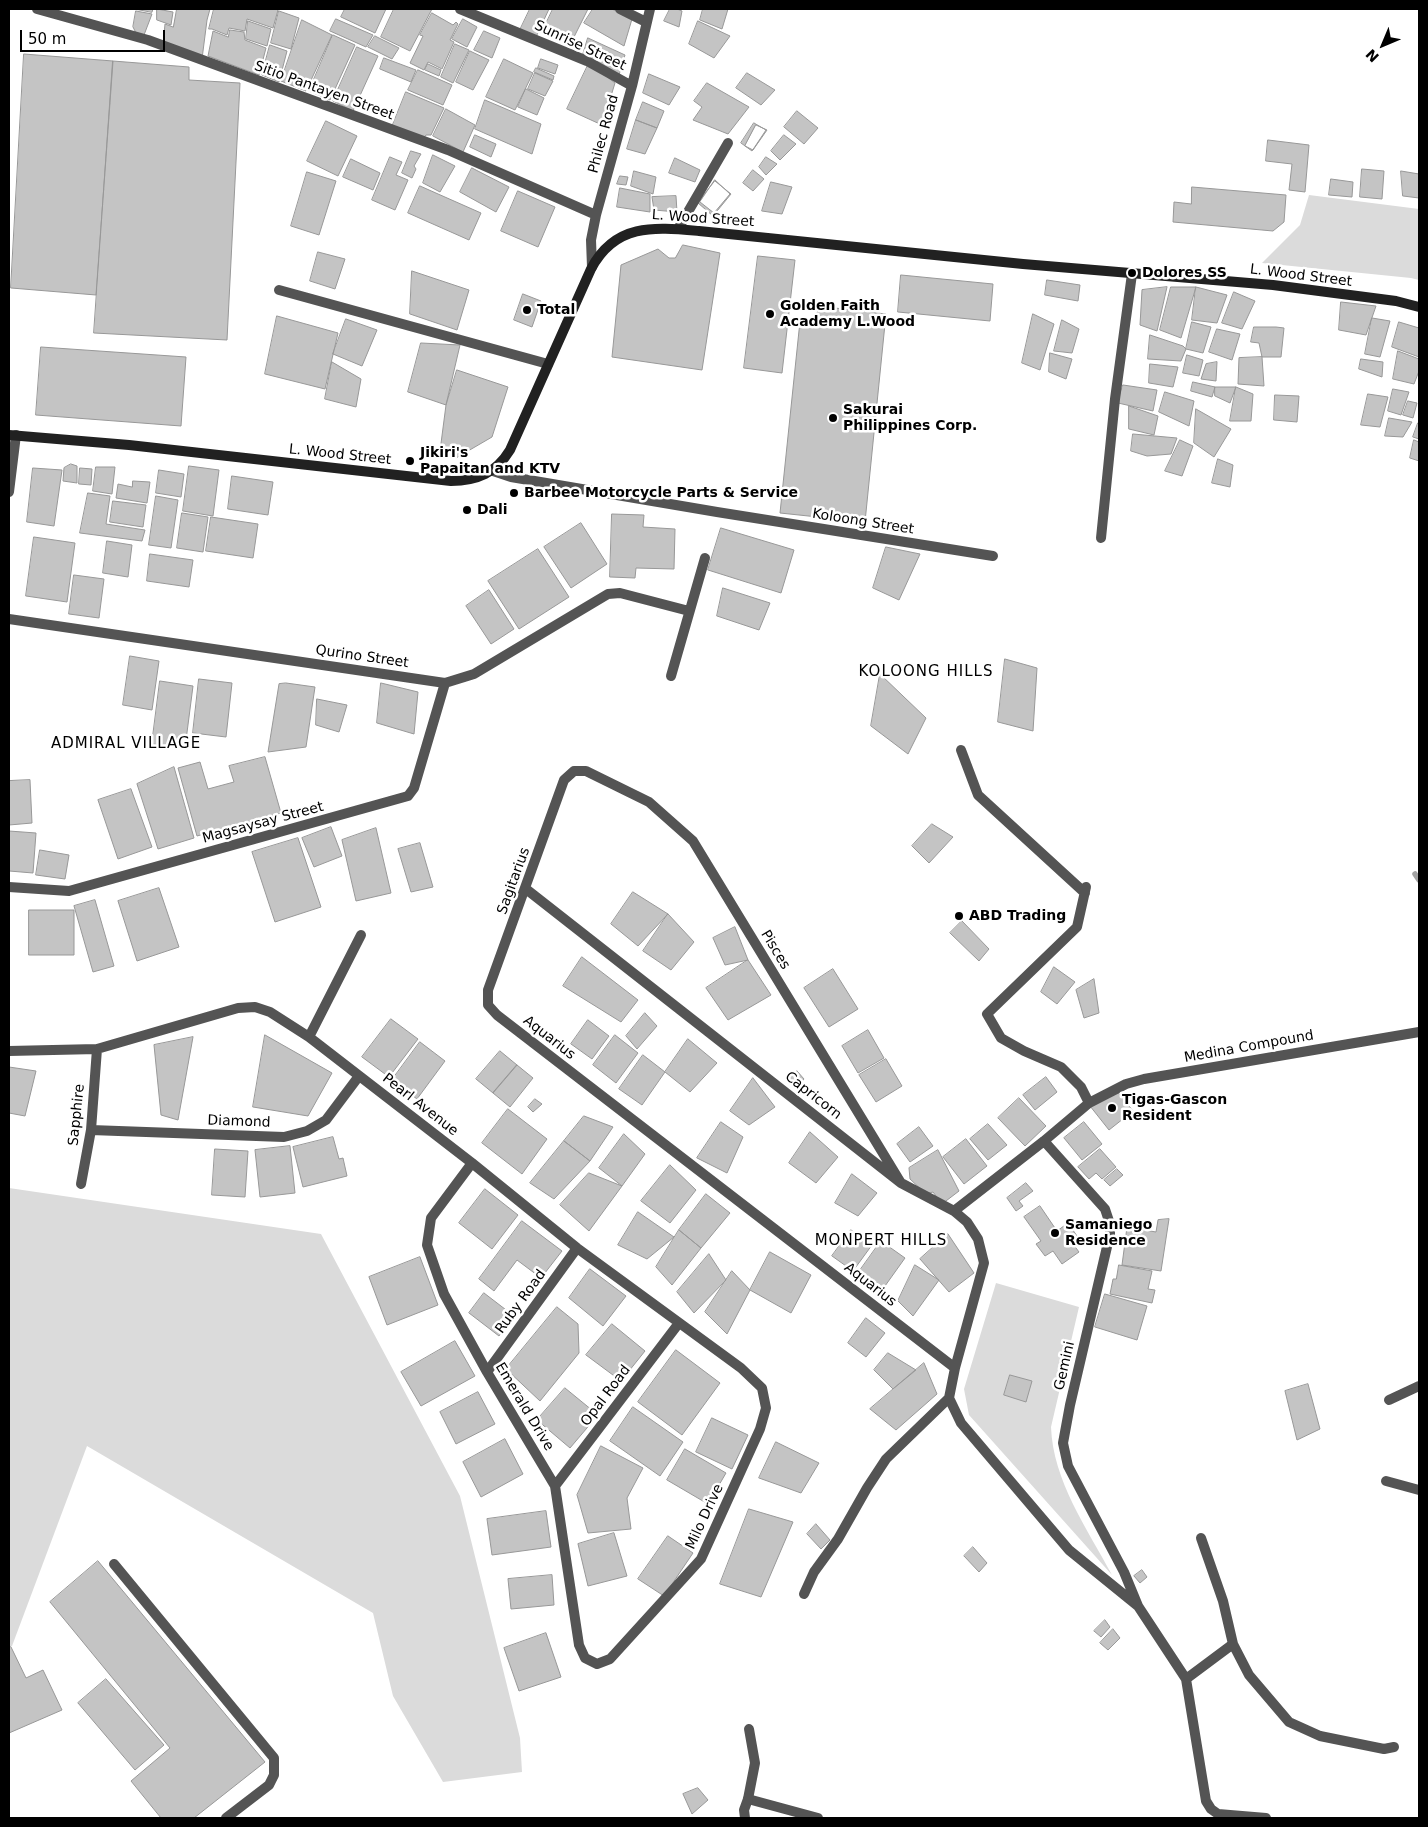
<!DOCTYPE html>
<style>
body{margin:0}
#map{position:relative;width:1428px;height:1827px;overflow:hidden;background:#fff;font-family:"DejaVu Sans",sans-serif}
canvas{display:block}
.frame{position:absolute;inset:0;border:10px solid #000;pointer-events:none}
.north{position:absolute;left:1358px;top:20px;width:50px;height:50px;-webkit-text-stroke:4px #fff;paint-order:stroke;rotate:225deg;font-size:14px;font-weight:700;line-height:20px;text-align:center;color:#000}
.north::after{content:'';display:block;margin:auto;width:18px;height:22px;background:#000;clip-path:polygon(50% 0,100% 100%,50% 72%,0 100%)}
.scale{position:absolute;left:20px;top:30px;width:145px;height:22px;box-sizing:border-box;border:2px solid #000;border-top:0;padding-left:6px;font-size:15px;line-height:18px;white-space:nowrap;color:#000;-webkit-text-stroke:4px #fff;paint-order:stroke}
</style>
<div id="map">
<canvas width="1428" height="1827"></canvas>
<div class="frame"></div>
<div class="north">N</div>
<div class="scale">50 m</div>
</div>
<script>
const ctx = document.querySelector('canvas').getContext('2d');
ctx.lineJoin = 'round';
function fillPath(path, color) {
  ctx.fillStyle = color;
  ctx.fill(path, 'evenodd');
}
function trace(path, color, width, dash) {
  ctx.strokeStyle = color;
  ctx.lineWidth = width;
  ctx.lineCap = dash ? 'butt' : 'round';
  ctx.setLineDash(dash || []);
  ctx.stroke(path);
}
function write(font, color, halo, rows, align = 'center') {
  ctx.font = font + ' "DejaVu Sans",sans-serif';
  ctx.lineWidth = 5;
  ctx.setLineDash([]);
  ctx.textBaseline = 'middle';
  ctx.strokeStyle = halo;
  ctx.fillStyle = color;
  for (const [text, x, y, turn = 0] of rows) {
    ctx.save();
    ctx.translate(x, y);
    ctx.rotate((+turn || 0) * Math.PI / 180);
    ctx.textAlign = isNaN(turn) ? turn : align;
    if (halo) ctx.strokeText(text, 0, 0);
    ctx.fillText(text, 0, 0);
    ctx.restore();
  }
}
const green = new Path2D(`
 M1309 195 1419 209V280L1411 278 1262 263 1300 225Z
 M9 1188 321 1234 460 1496 520 1738 522 1772 443 1782 393 1696 373 1613 87 1446 12 1646 9 1647Z
 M996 1283 1079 1307 1051 1427C1053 1481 1087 1528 1112 1575L969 1415 964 1389Z`);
const stream = new Path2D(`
 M1415 874 1419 880`);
const building = new Path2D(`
 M135 9H153L152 12Z
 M157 9 173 12 171 25 157 20Z
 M177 9H210L207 20 202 59 163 44 165 24 173 27Z
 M214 9H275L278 10 273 28 247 19 245 31 229 28 227 35 212 29H209Z
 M345 9H386L375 33 341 17Z
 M394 9H432L410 51 381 37Z
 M530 9H549L536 37 520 30Z
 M553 9H588L572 41 544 28Z
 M593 9H612L632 19 624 46 584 23Z
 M670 9H677L682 11 679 27 664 21Z
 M703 9H728L722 29 700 20Z
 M136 11 152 14 144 35 136 33 133 27Z
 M279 11 299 18 291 49 271 43Z
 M432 13 453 25 456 22 458 24 450 40 454 42 442 69 428 62 424 70 410 63 423 36 420 35Z
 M336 19 373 35 366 47 330 31Z
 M463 19 477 27 467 47 452 39Z
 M302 20 332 35 306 91 281 81Z
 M248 21 271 29 267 46 246 39Z
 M698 21 730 36 714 58 689 44Z
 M230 30 244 32 245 40 266 48 259 75 208 56 213 31 228 37Z
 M484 31 500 38 492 58 474 50Z
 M333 35 355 45 330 100 309 91Z
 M375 36 399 48 392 59 368 47Z
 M588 38 625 55 619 75 582 58Z
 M455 44 469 50 453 83 441 77Z
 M270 45 287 51 279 82 262 75Z
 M357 47 378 56 353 111 333 101Z
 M470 51 489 60 473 90 456 82Z
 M24 54 113 61 96 295 11 288Z
 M384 58 416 70 411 82 380 69Z
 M504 59 533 73 515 110 486 97Z
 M541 59 558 65 555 74 538 68Z
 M113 61 189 67V80L240 83 227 340 94 333Z
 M589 63 615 83 602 125 567 109Z
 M428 64 441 70 439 76 425 70Z
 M536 68 554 76 553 80 534 72Z
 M418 70 452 85 443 105 408 90Z
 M535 73 553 81 545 96 528 89Z
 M747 73 775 90 761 105 736 88Z
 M649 74 680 87 669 105 643 93Z
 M707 83 749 107 728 134 693 120 702 107 694 101Z
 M526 89 544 98 537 115 518 107Z
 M406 92 444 108 431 135H426L423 139 392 127Z
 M485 100 541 124 532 154 475 129Z
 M643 102 664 111 657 128 636 120Z
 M446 109 475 125 463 152 433 136Z
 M797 111 818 128 804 144 784 127Z
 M636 120 657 128 645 154 627 149Z
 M326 121 357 136 338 176 307 161Z
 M754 123 766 130 752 151 741 143Z
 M756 125 767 130 753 150 745 146Z
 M475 135 496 144 491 157 470 147Z
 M784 135 796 144 780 160 771 151Z
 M1268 140 1309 145 1305 192 1289 190 1292 164 1266 161Z
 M411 151 421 154 414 166 416 169 412 178 402 173Z
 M433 155 455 166 440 192 423 183Z
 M390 157 402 162 396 175 408 180 395 210 372 200Z
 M766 157 777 164 766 175 759 167Z
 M675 158 700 170 695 182 669 173Z
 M351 159 380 173 373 190 343 177Z
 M472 168 509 187 496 212 460 192Z
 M1362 169 1384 171 1382 199 1360 197Z
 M753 170 764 179 753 191 743 183Z
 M634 171 656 177 653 194 631 186Z
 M1401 171 1419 174V198L1403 196Z
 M307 172 336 181 319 235 291 226Z
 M620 176 628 177 626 185 617 184Z
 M1331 179 1353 182 1352 197 1329 195Z
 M715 180 730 194 714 213 700 202Z
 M715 181 731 194 713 216 698 203Z
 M771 182 792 187 782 214 762 211Z
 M420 186 481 213 469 240 408 213Z
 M1192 187 1286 195 1284 222 1273 231 1173 222 1174 202 1191 204Z
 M620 188 650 194V212L617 207Z
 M518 191 555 207 538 247 501 231Z
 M676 196 677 212 654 210 652 197Z
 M683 245 720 253 702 370 612 357 621 265 658 249 669 258H675Z
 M318 252 345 259 335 289 310 281Z
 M758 256 795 260 782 373 744 368Z
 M412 271 469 290 457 330 410 314Z
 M901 275 993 284 990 321 898 312Z
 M1047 280 1080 285 1078 301 1045 295Z
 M1167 287 1157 331 1140 325 1142 290Z
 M1171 287H1196L1181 338 1160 330Z
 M1196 287 1227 295 1217 323 1192 320Z
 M1234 292 1255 301 1242 329 1222 323Z
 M523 294 541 301 532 327 514 320Z
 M1341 302 1376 306 1366 335 1339 330Z
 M818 306 886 314 865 522 780 513 800 321 816 323Z
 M1033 314 1054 324 1040 370 1022 363Z
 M277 316 338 333 325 389 265 374Z
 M1372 318 1390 321 1380 357 1365 354Z
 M346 319 377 330 362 366 333 354Z
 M1062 320 1079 329 1072 353 1054 351Z
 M1192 322 1211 327 1203 353 1186 349Z
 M1399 322 1419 328V357L1392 347Z
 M1254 327H1276L1284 328 1281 357H1262L1259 343 1251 342Z
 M1217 329 1240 334 1232 360 1209 352Z
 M1150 335 1183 346 1186 349 1181 361 1148 359Z
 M421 343 460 345 446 405 408 392Z
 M41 347 186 357 181 426 36 415Z
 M1398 351 1419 359V371L1414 384 1393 379Z
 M1050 353 1072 359 1066 379 1049 372Z
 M1187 355 1203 360 1199 376 1183 373Z
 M1262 357 1264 386 1238 384 1239 358Z
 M1361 359 1383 362 1382 377 1359 369Z
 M332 362 361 379 356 407 325 399Z
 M1217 362 1216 381 1201 379 1206 364Z
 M1150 364 1178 367 1173 387 1149 383Z
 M457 370 508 387 492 437 456 458 440 451 446 405Z
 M1193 382 1215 387 1212 397 1191 391Z
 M1123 385 1157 390 1153 411 1118 403Z
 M1215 387H1236L1230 403 1215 396Z
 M1236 387 1253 394 1251 421H1230Z
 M1393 389 1409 392 1401 415 1388 411Z
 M1165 392 1194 401 1189 426 1159 412Z
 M1368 394 1388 397 1380 427 1361 425Z
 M1275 395 1299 396 1297 422 1274 420Z
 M1408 401 1417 403 1413 418 1403 415Z
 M1129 406 1158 416 1154 435 1129 429Z
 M1196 409 1231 429 1214 457 1194 443Z
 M1389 418 1412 422 1403 437 1385 436Z
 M1418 423H1419V439L1413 437Z
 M1133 434 1177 438 1171 454 1147 456 1131 451Z
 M1180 440 1193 446 1182 476 1165 471Z
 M1414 440 1419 442V461L1410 458Z
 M1218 459 1233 465 1230 487 1212 483Z
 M71 464 77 466V483L63 481 64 468Z
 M189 466 219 470 213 516 183 511Z
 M96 467H115L112 494 93 491Z
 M33 468 62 470 54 526 27 522Z
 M80 468 92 469 91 485 79 484Z
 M159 470 184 474 181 497 156 493Z
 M232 476 273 482 268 515 228 509Z
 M133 481 150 482 147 503 116 498 118 484 132 487Z
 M88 493 110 496 106 524 145 530 142 541 80 533Z
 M156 496 178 500 171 548 149 545Z
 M113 501 146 505 143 527 110 522Z
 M182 513 208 517 203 552 177 548Z
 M612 514 644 515 643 527 675 529 674 569 636 568 635 578 610 577Z
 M211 517 258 524 253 558 206 551Z
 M581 523 607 564 571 588 544 547Z
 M721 528 794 550 781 593 708 570Z
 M34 537 75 543 67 602 26 596Z
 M107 541 132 545 128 577 103 573Z
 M886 547 920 554 899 600 873 588Z
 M538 549 569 597 519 629 488 581Z
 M150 554 193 560 189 587 147 581Z
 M74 575 104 579 99 618 69 614Z
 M723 588 770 603 759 630 717 616Z
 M489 590 514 629 491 644 466 606Z
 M130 656 159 661 152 710 123 705Z
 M1005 659 1037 668 1033 731 998 722Z
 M880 674 926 718 908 754 871 726Z
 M199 679 232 683 226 737 193 733Z
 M160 681 193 686 185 748 152 744Z
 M286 683 315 687 306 747 268 752 279 684Z
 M381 683 418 692 414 734 377 723Z
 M317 699 347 705 339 732 316 725Z
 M265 757 281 813 197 836 178 768 200 762 208 789 234 782 229 766Z
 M174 767 194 838 158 849 137 784Z
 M30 780 32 823 9 825V781Z
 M131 789 152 847 118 859 98 800Z
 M932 824 953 837 929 863 912 846Z
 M331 827 342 856 314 867 302 838Z
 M376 828 391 893 356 901 342 840Z
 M9 831 36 833 33 873 9 871Z
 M298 838 321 907 275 922 252 852Z
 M420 843 433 887 411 892 398 849Z
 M40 850 69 855 65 879 36 875Z
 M159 888 179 947 137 961 118 901Z
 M633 892 668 914 638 946 611 924Z
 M95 900 114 966 93 972 74 906Z
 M29 910H74V955H29Z
 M668 914 694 942 671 970 643 951Z
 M962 921 989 949 979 961 950 933Z
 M735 927 748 960 725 965 713 938Z
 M582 957 638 1000 621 1022 563 986Z
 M748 960 771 995 728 1020 706 988Z
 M1054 967 1075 982 1057 1004 1041 992Z
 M833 969 858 1009 829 1027 804 988Z
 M1094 979 1099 1013 1084 1018 1076 990Z
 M645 1013 657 1026 637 1049 626 1036Z
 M391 1019 418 1039 389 1077 362 1057Z
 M588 1020 609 1036 592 1059 571 1044Z
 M868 1030 884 1058 858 1073 842 1046Z
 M265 1035 332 1073 308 1116 253 1107Z
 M615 1035 638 1053 616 1083 593 1065Z
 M193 1037 178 1120 161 1115 154 1045Z
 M688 1039 717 1063 690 1092 665 1072Z
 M420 1042 445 1061 417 1099 392 1080Z
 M500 1051 517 1065 493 1093 476 1079Z
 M643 1055 665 1072 642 1105 619 1089Z
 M886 1059 902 1086 876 1102 859 1075Z
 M517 1065 533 1078 510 1107 493 1093Z
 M9 1067 36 1071 25 1116 9 1113Z
 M797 1071 804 1079 797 1087 790 1079Z
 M1046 1077 1057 1092 1035 1110 1023 1095Z
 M753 1078 775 1107 749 1125 730 1111Z
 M1117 1091 1133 1111 1109 1130 1090 1106Z
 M1019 1098 1046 1126 1025 1146 998 1118Z
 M535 1099 542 1104 533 1112 528 1107Z
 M508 1109 547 1139 522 1174 482 1143Z
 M584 1116 613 1127 590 1161 564 1141Z
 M721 1122 743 1137 727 1173 697 1158Z
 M1084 1122 1102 1144 1082 1160 1064 1138Z
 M988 1124 1007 1145 988 1160 970 1139Z
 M919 1127 933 1146 910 1162 897 1144Z
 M810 1132 838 1157 816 1183 789 1163Z
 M624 1134 645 1154 622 1186 599 1168Z
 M333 1137 339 1159 343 1158 347 1176 303 1187 293 1147Z
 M966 1139 987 1166 964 1184 943 1157Z
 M564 1141 590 1161 554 1199 530 1183Z
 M290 1146 295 1193 260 1197 255 1150Z
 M215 1149 248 1151 245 1197 212 1195Z
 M1100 1149 1116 1167 1102 1179 1096 1173 1089 1179 1078 1167Z
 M938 1150 959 1191 942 1204 933 1192 926 1194 910 1179 909 1168Z
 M670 1165 696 1190 670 1223 641 1201Z
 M1117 1169 1123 1175 1110 1186 1104 1180Z
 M589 1173 622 1186 589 1231 560 1205Z
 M852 1174 877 1193 858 1216 835 1203Z
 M1026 1183 1033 1191 1019 1201 1023 1206 1016 1211 1007 1198Z
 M485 1189 518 1215 492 1249 459 1223Z
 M706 1194 730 1213 701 1248 679 1230Z
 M1040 1206 1057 1231 1068 1223 1077 1236 1070 1240 1079 1252 1062 1264 1053 1251 1045 1256 1036 1244 1041 1241 1024 1217Z
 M638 1212 674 1237 647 1259 618 1245Z
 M1169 1219 1161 1271 1122 1265 1127 1227 1156 1232 1158 1220Z
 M522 1221 562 1251 541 1278 517 1260 494 1291 479 1279Z
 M679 1230 701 1248 672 1285 656 1267Z
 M851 1230 872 1245 853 1271 832 1256Z
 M948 1234 974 1273 949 1292 920 1259Z
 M881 1241 905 1258 880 1293 856 1276Z
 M770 1252 811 1275 791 1313 750 1290Z
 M709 1254 726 1280 694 1313 677 1292Z
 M420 1257 438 1305 387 1325 369 1277Z
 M915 1265 939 1280 913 1316 898 1301Z
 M1119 1265 1152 1271 1148 1289 1155 1290 1152 1303 1110 1294 1113 1279H1116Z
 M590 1269 626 1296 603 1326 569 1298Z
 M732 1271 750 1290 727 1334 705 1312Z
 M484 1293 514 1316 499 1336 469 1313Z
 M1105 1294 1147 1306 1137 1340 1095 1327Z
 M557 1307 578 1324 579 1353 540 1401 506 1369Z
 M866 1318 885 1333 866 1357 848 1343Z
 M612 1324 645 1351 621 1381 586 1355Z
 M455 1341 475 1376 421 1406 401 1372Z
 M676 1350 720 1383 682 1435 638 1402Z
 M888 1353 916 1370 893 1389 874 1370Z
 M924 1363 937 1394 896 1430 870 1409Z
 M1010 1375 1032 1381 1026 1402 1004 1395Z
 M1308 1384 1320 1429 1297 1440 1285 1391Z
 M565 1388 598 1415 570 1448 537 1420Z
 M478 1392 495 1424 456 1444 440 1412Z
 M633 1407 683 1442 660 1476 610 1441Z
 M712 1418 748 1435 732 1469 696 1452Z
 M505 1439 523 1474 481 1497 463 1462Z
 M776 1442 819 1463 801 1493 759 1478Z
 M601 1446 643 1468 627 1498 631 1529 588 1533 577 1495Z
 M685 1449 726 1473 708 1504 667 1480Z
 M749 1509 793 1522 761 1597 720 1584Z
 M546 1511 551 1547 492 1555 487 1519Z
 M816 1524 830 1540 821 1549 807 1534Z
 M614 1533 627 1576 588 1586 578 1544Z
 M668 1536 693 1553 664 1596 638 1579Z
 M973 1547 987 1563 979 1572 964 1556Z
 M98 1561 265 1762 194 1818H161L131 1781 170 1748 50 1602Z
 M1142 1570 1147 1577 1140 1583 1134 1576Z
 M552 1575 554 1605 511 1609 508 1579Z
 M1105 1620 1110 1627 1101 1637 1094 1631Z
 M1113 1629 1120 1638 1108 1650 1100 1643Z
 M546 1633 561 1677 519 1691 504 1648Z
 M11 1647 26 1678 43 1670 62 1710 9 1733V1648Z
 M106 1679 164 1745 135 1770 78 1703Z
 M698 1788 708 1800 692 1814 683 1794Z`);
const pedestrian = new Path2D(`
 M749 1729 755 1763 748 1799 818 1818`);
const minor = new Path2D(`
 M37 9 148 40 448 150 596 215
 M460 9 587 61 632 86
 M620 9 646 22
 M678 229 728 143
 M592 267 591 240 596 215 632 86 650 9
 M279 290 548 364
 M493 471 511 477 717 512 993 556
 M9 492 16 435
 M1101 538 1115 399 1132 274
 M9 619 445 683 474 674 608 594 620 593 689 611
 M671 676 705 558
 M961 750 978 795 1085 893
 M9 887 69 891 408 796 414 788 445 683
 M1086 887 1077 927 987 1014 1001 1038 1024 1051 1061 1067 1081 1087 1089 1103
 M526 889 901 1183 954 1211 967 1222 978 1239 984 1263 955 1368 949 1398 961 1423 1069 1550 1138 1606
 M309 1037 361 935
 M9 1051 97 1049 238 1008 255 1007 270 1012 309 1037 472 1163 577 1248 741 1368 762 1388 766 1408 760 1429 701 1559 610 1659 597 1664 585 1658 579 1645 555 1486 487 1372 444 1294 427 1245 431 1218 472 1163
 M91 1130 284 1137 307 1131 326 1120 359 1076
 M1044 1141 1105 1209 1110 1224V1234L1070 1405 1063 1443 1068 1466 1124 1572 1138 1606 1186 1679 1206 1801 1211 1809 1218 1814 1266 1818
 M901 1183 693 841 649 802 586 771H574L564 780 488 990V1005L497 1015 955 1368
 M81 1184 91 1130 97 1049
 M954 1211 1044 1141 1089 1103 1126 1084 1144 1079 1419 1032
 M487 1372 577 1248
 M1389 1400 1419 1386
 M1386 1481 1419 1490
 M555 1486 679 1323
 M1201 1538 1223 1601 1233 1644 1249 1675 1289 1722 1320 1736 1384 1749 1394 1747
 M114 1564 274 1758V1775L269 1785 226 1818
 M804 1594 814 1572 838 1539 867 1488 886 1459 949 1398
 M1186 1679 1233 1644
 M745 1818 744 1810 748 1799`);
const secondary = new Path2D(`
 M9 435 129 445 451 481C477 481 496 473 510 450L591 269C615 223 654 227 699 231L1023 264 1273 285 1396 301 1419 307`);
const markers = [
 [1132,273,5,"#000"],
 [527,310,5,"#000"],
 [770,314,5,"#000"],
 [833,418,5,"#000"],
 [410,461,5,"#000"],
 [514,493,5,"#000"],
 [467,510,5,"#000"],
 [959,916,5,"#000"],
 [1112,1108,5,"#000"],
 [1055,1233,5,"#000"]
];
const streetNames = [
 ["Sunrise Street",580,46,25],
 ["Sitio Pantayen Street",324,91,20],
 ["Philec Road",604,134,-75],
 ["L. Wood Street",703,219,4],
 ["L. Wood Street",1301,276,7],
 ["L. Wood Street",340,455,6],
 ["Koloong Street",863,522,9],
 ["Qurino Street",362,657,8],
 ["Magsaysay Street",263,823,-15],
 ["Sagitarius",514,881,-70],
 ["Pisces",775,950,59],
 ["Aquarius",549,1038,38],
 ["Medina Compound",1249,1047,-10],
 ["Capricorn",813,1096,38],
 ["Pearl Avenue",420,1105,38],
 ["Sapphire",77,1115,-84],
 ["Diamond",239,1122,2],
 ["Aquarius",870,1285,38],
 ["Ruby Road",521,1302,-54],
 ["Gemini",1065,1366,-77],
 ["Opal Road",606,1396,-53],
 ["Emerald Drive",524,1407,59],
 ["Milo Drive",705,1517,-65]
];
const poiNames = [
 ["Dolores SS",1142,273],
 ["Golden Faith",780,306],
 ["Academy L.Wood",780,322],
 ["Total",537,310],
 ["Sakurai",843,410],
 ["Philippines Corp.",843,426],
 ["Jikiri's",420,453],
 ["Papaitan and KTV",420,469],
 ["Barbee Motorcycle Parts & Service",524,493],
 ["Dali",477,510],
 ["ABD Trading",969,916],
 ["Tigas-Gascon",1122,1100],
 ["Resident",1122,1116],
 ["Samaniego",1065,1225],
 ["Residence",1065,1241]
];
const neighbourhoodNames = [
 ["KOLOONG HILLS",926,672],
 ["ADMIRAL VILLAGE",126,744],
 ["MONPERT HILLS",881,1241]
];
fillPath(green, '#dbdbdb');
trace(stream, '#a2a2a2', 5.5);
fillPath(building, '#c4c4c4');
trace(building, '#989898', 1);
trace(pedestrian, '#545454', 10);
trace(minor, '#545454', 10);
trace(secondary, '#212121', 10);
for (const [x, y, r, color] of markers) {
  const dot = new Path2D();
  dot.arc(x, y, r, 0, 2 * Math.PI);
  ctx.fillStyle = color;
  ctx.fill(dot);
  trace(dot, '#fff', 2);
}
write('14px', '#000', '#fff', streetNames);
write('bold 14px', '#000', '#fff', poiNames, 'left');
ctx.letterSpacing = '1px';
write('15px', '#000', '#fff', neighbourhoodNames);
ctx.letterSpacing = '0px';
</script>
